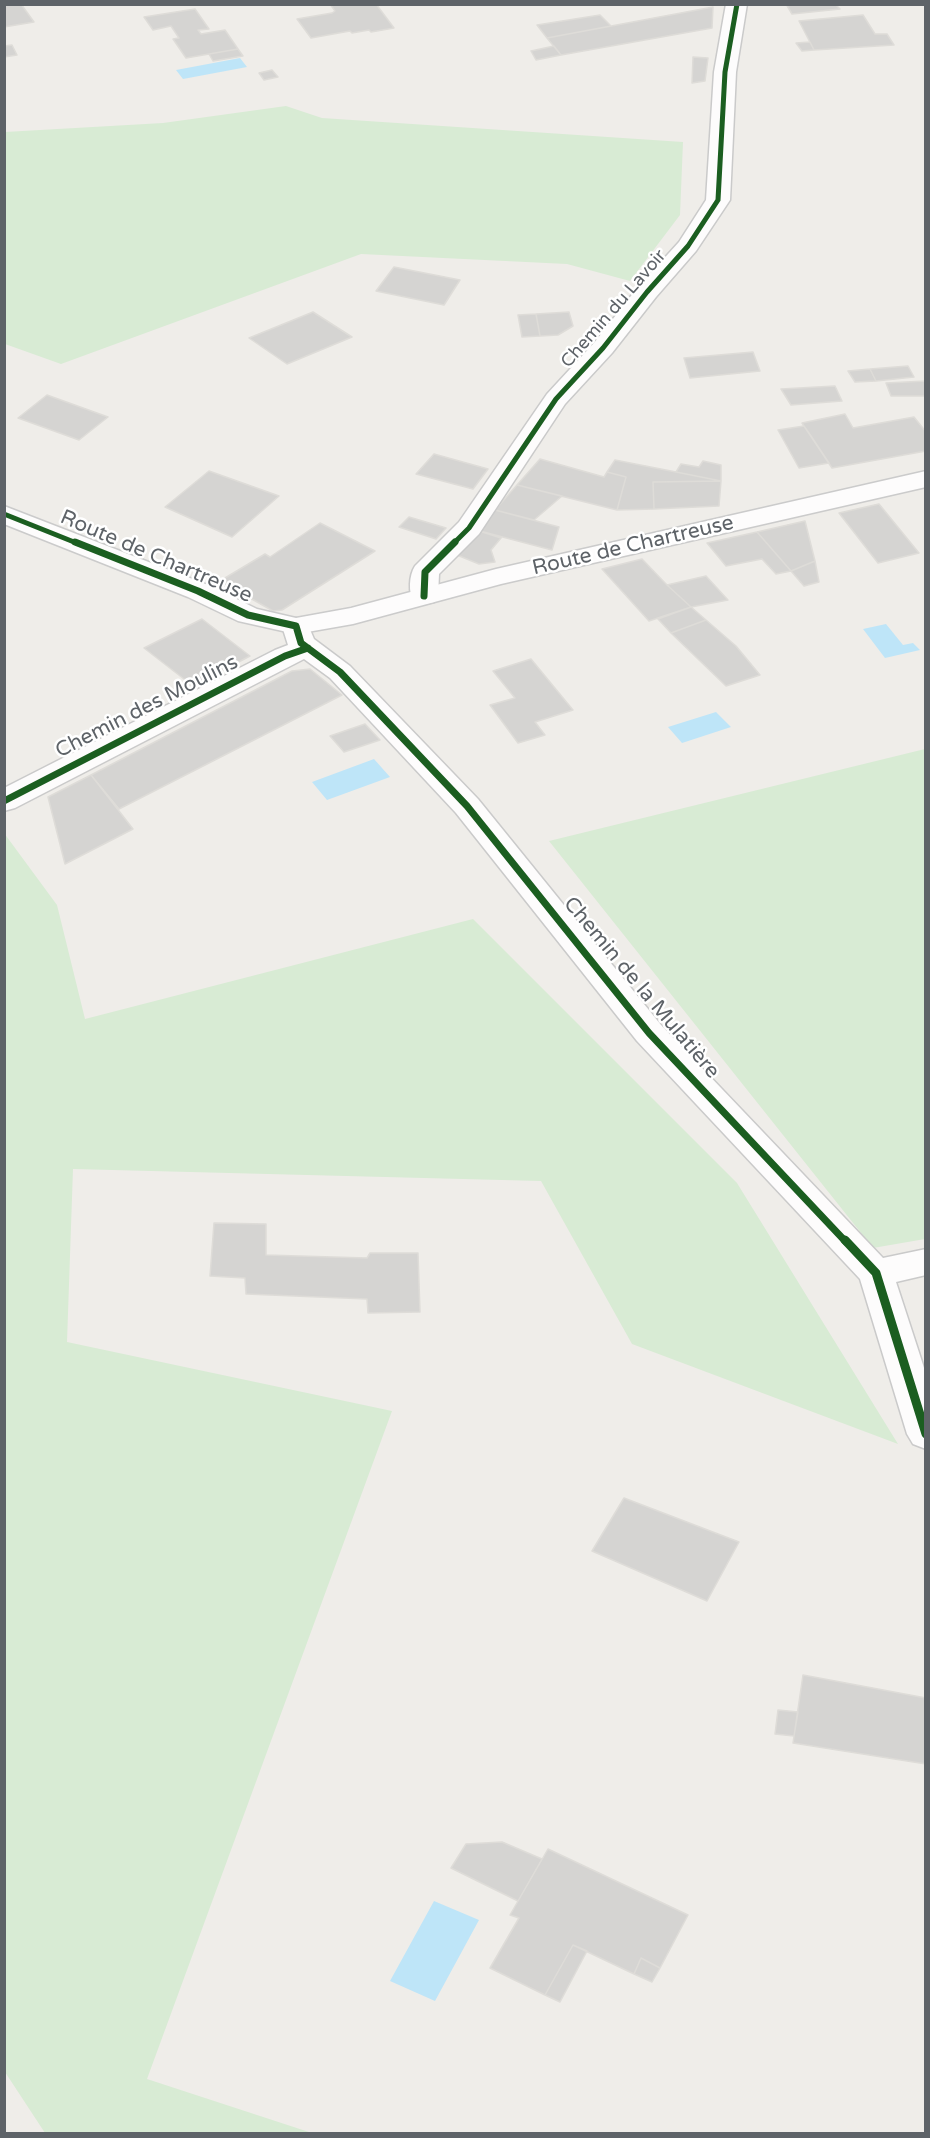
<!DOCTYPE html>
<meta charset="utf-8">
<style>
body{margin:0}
#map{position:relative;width:930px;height:2138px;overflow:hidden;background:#efede9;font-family:"Varela Round",sans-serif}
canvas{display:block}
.frame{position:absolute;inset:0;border:6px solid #5e6368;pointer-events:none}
</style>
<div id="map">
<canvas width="930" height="2138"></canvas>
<div class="frame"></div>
</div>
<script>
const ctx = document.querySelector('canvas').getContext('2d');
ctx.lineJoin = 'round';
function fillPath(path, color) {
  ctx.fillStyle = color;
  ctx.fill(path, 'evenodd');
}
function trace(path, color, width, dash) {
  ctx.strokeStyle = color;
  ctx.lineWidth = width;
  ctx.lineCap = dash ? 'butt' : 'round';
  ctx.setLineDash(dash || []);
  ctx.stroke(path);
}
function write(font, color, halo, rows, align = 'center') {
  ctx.font = font + ' "Varela Round",sans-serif';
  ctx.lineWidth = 5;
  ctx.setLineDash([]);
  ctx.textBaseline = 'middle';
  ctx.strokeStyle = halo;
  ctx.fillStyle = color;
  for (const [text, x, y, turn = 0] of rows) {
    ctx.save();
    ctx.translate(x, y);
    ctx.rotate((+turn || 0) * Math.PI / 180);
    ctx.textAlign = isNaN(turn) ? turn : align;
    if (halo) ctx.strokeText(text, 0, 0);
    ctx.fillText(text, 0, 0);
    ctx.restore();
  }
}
const green = new Path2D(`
 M286 106 322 118 683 142 680 215 630 281 567 264 361 254 61 364 5 344V132L163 123Z
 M925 749V1239L873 1248 549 841Z
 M4 833 57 905 85 1019 473 919 737 1183 898 1444 632 1344 541 1181 73 1169 67 1342 392 1411 147 2079 312 2133H45L5 2072Z`);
const water = new Path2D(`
 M240 58 247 67 183 79 176 70Z
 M886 624 903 645 913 643 920 650 885 658 863 629Z
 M716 712 731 727 682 743 668 727Z
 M374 759 390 777 327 800 312 782Z
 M434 1901 479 1920 435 2001 390 1981Z`);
const building = new Path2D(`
 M4 4H21L34 22 4 27Z
 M330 4H376L394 28 371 32 369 30 352 33 350 31 311 38 297 19 332 13 335 11Z
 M786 4H835L840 9 792 14Z
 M713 7 712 28 561 55 547 38Z
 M195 9 209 29 198 30 201 34 225 30 238 49 186 58 173 39 179 38 171 26 153 30 144 17Z
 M600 15 611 26 547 38 537 25Z
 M863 15 875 34H887L894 45 814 50 799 21Z
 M810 42 814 50 802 51 796 43Z
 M12 45 17 55 4 57V46Z
 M554 46 561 55 536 60 531 51Z
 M238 49 243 56 213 61 209 54Z
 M693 57 708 58 705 81 692 83Z
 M272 70 278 77 264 80 259 73Z
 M394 267 460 280 444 305 376 291Z
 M313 312 352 337 287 364 249 338Z
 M569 312 573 326 558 335 540 336 536 314Z
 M536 314 540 336 522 337 518 315Z
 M753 352 760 371 690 378 684 358Z
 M908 366 914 377 876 381 870 369Z
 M870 369 876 381 855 382 848 371Z
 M926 381V396H891L886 383Z
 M835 386 842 401 791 405 781 389Z
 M47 395 108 417 79 440 18 418Z
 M845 414 853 428 914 417 926 432V451L832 468 802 423Z
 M804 426 811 436 829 463 799 468 778 430Z
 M434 454 488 469 473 489 416 474Z
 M540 459 604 477 607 472 626 477 617 510 517 485Z
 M615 460 676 472 721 481 653 482 654 509 617 510 626 477 607 472Z
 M703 461 721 465V481L676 472 681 464 699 467Z
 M209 471 279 496 232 537 165 507Z
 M721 481 719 506 654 509 653 482Z
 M517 485 562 496 534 520 495 510Z
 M879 504 919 553 878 563 839 513Z
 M495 510 559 527 552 550 476 530Z
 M409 517 446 528 436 539 399 527Z
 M805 521 815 561 791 571 757 532Z
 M320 523 375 551 282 610 273 611 220 581 265 554 270 557Z
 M476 530 501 538 491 550 495 562 479 564 457 555Z
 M757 532 791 571 776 574 762 559 726 566 707 543Z
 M642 559 667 585 691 607 649 621 602 569Z
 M815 561 819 582 804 586 791 571Z
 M706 576 728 600 691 607 667 585Z
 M691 607 706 620 671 633 658 619Z
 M202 619 250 656 193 686 144 648Z
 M706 620 736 646 760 675 726 686 671 633Z
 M531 659 573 710 535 722 545 735 518 743 490 705 515 698 493 671Z
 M310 669 342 695 119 809 91 775 292 671Z
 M365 724 380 740 344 752 330 736Z
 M91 775 133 829 65 864 48 797Z
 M214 1223 266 1224V1255L367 1258 370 1253H418L420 1312 368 1313 367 1299 246 1294 245 1278 210 1276Z
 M624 1498 739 1542 707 1601 592 1551Z
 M803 1675 926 1698V1764L793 1743Z
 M778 1710 798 1712 794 1736 775 1734Z
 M502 1842 542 1859 518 1901 451 1868 466 1844Z
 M548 1849 688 1915 660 1968 641 1958 634 1974 573 1945 545 1995 490 1968 519 1918 510 1915Z
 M573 1945 587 1951 560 2002 545 1995Z
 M641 1958 660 1968 652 1982 634 1974Z`);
const street = new Path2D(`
 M726 4H747L736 72 730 200 696 251 656 297 612 353 565 404 479 534 439 574 438 596 434 602 424 604 414 602C408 593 409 575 415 566L459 522 547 394 594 343 638 287 679 242 706 200 714 72Z
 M296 618 306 620 314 639 350 666 478 799 661 1025 883 1258 926 1249V1275L896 1282 926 1374V1449L913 1444 907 1434 860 1279 637 1041 456 813 330 678 304 659 15 808 4 811V788L275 650 288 645 282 626 286 620Z`);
const secondary = new Path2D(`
 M926 471V487L501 584 353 624 296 634 238 621 188 597 4 524V506L208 585 257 609 296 618 351 608 496 569Z`);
const cyclewayFar2 = new Path2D(`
 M4 514 79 544
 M453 544 469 528 556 399 603 348 647 292 688 246 718 200 725 72 737 4`);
const cyclewayFar1 = new Path2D(`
 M75 542 198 591 248 615 296 626 301 643 340 672 467 806 649 1033 846 1242
 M424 596 425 572 455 542
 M4 801 285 656 308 648`);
const cycleway = new Path2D(`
 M845 1240 876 1273 926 1434`);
const farStreetnames = [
 ["Chemin du Lavoir",614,309,-49]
];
const streetNames = [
 ["Route de Chartreuse",633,546,-13],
 ["Route de Chartreuse",156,557,23],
 ["Chemin des Moulins",147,707,-27],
 ["Chemin de la Mulatière",641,988,50]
];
fillPath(green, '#d8ebd4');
fillPath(water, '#bee5f8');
fillPath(building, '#d5d4d2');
trace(building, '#dedcd8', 1.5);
trace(street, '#cacaca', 3);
trace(secondary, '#cbcbcb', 3);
fillPath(street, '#fdfcfc');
fillPath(secondary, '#fdfcfc');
trace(cyclewayFar2, '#1b5e20', 5);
trace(cyclewayFar1, '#1b5e20', 7);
trace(cycleway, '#1b5e20', 9);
write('18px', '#5e6368', '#fff', farStreetnames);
write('21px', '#5e6368', '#fff', streetNames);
</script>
